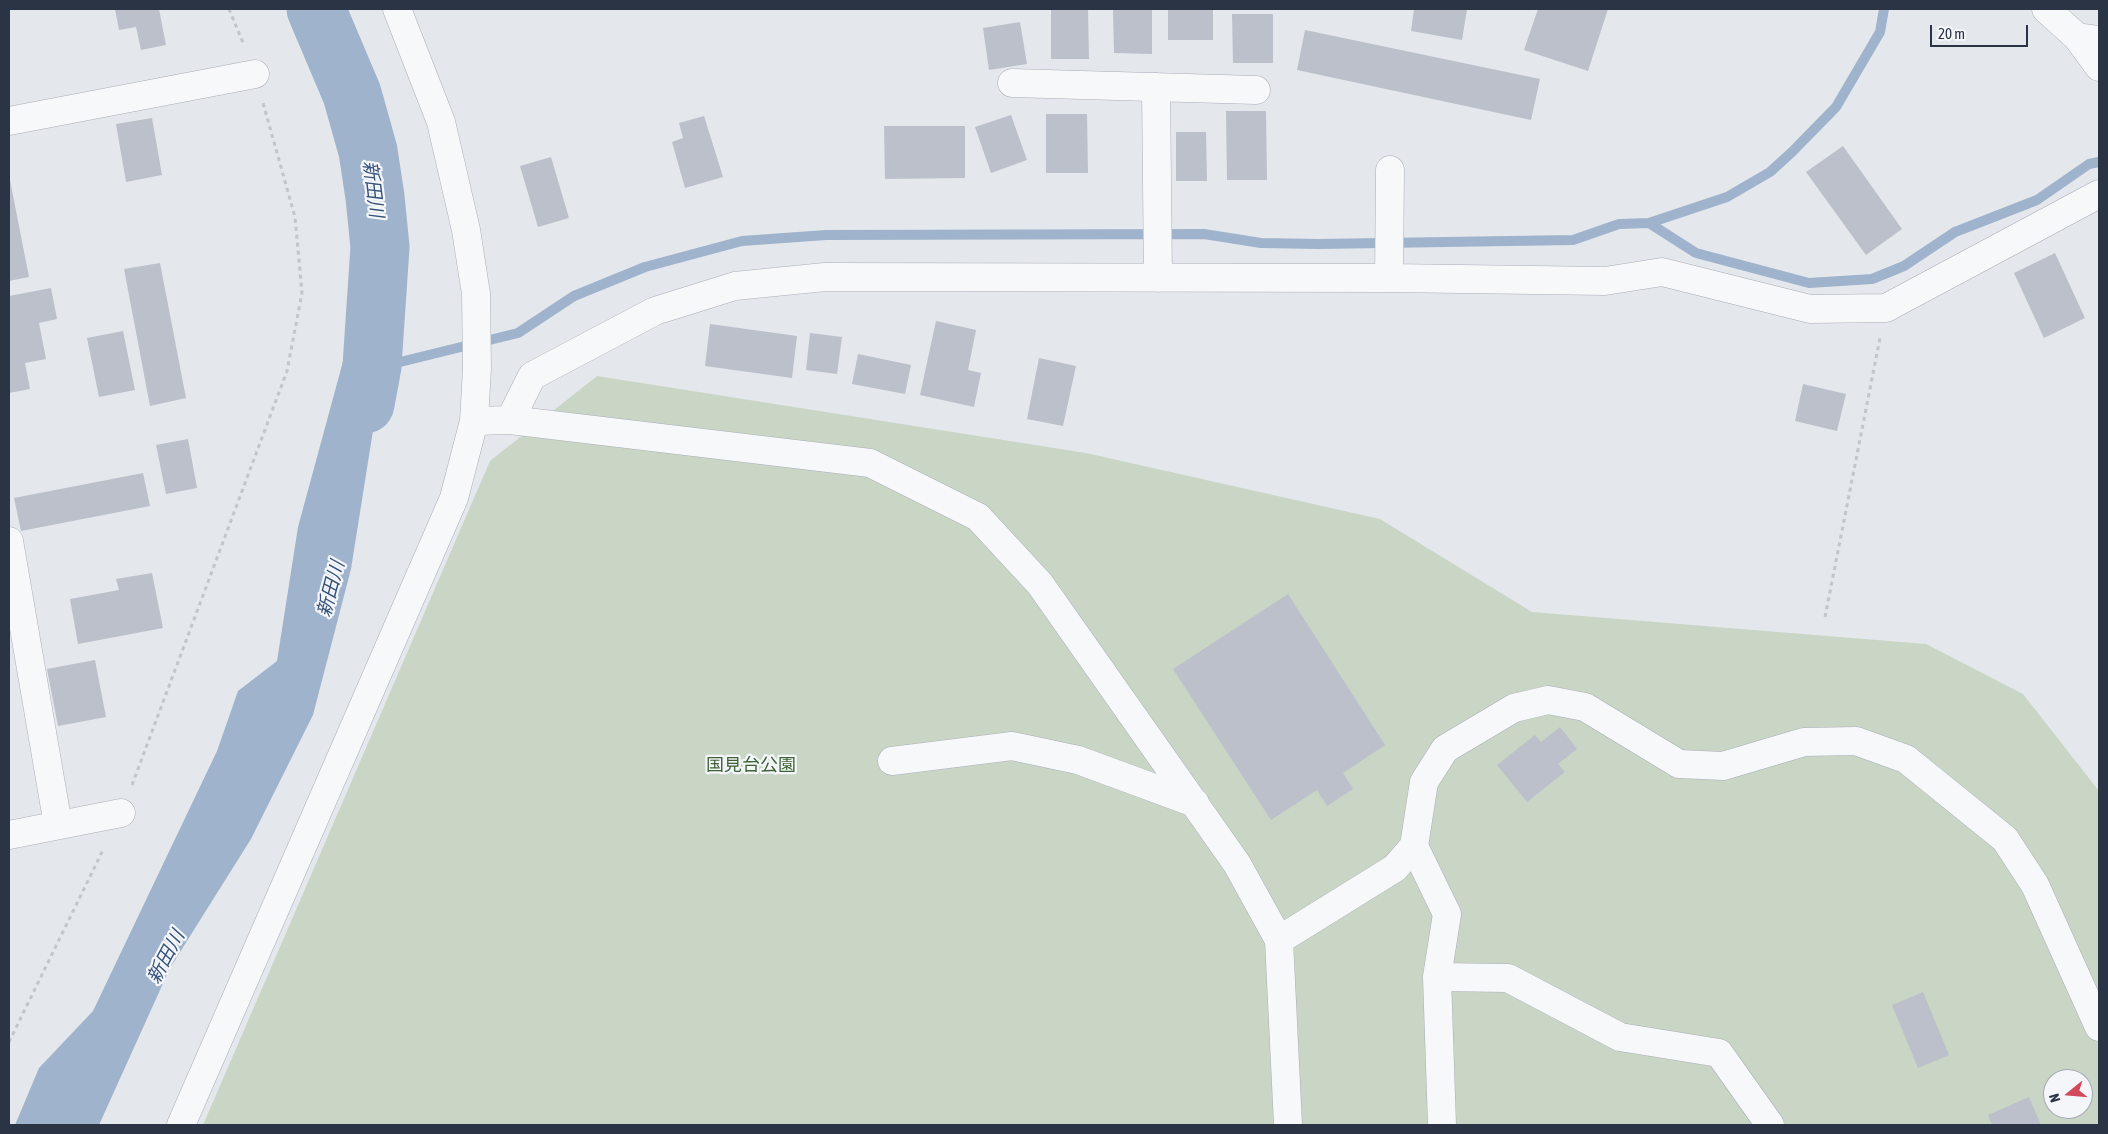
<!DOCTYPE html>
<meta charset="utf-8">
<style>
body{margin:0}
#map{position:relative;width:2108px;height:1134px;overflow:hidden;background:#e4e7ec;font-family:"Asap Condensed",sans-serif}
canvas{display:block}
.frame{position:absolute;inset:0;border:10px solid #2b3445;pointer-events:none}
.north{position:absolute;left:2043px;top:1069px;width:50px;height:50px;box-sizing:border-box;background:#f4f6f9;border:1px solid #a4a8b1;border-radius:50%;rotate:253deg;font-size:14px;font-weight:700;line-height:20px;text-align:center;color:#2b3445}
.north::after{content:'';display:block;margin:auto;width:18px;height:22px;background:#d1495b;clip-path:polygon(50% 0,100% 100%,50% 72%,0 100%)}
.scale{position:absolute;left:1930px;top:25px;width:98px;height:22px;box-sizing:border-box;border:2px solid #2b3445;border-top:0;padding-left:6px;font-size:15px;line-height:18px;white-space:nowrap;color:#2b3445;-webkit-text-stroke:4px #f4f6f9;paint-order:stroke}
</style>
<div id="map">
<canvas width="2108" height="1134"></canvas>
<div class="frame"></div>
<div class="north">N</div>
<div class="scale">20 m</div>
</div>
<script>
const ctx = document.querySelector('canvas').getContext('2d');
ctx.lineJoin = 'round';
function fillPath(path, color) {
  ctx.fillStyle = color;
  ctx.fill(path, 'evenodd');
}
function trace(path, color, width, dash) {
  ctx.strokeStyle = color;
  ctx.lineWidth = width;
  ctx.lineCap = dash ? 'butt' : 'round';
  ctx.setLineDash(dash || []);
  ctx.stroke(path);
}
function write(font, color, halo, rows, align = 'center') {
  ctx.font = font + ' "Asap Condensed","Noto Sans JP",sans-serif';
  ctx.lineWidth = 4.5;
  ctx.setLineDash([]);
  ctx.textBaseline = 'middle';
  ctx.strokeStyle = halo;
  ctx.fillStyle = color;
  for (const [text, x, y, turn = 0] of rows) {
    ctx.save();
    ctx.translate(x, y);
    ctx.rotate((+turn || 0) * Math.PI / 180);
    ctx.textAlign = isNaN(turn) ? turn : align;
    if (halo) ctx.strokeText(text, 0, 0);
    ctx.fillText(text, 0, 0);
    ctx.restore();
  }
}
const green = new Path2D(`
 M597 376 1086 453 1380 519 1532 612 1926 644 2023 694 2099 791V1125H203L490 461ZM2053 1079H2083V1109H2053Z`);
const water = new Path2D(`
 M372 321 385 339 382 374 351 569 313 715 251 839 170 968 99 1125H15L39 1068 93 1011 217 751 238 691 277 661 298 527 351 332Z`);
const stream = new Path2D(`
 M1649 223 1696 253 1809 283 1872 279 1904 266 1955 232 2037 200 2089 164 2099 162
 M372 366 396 363 518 333 574 296 645 267 742 241 826 235 1204 234 1261 243 1319 244 1573 240 1619 224 1649 223 1727 197 1770 172 1792 152 1836 107 1880 32 1884 9`);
const river = new Path2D(`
 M316 9 352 94 368 151 375 197 380 247 372 366 365 404`);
const building = new Path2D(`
 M115 9H159L166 45 141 50 136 27 119 30Z
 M1051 9H1088L1089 59H1051Z
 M1113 9H1152V54L1114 53Z
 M1168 9H1213V40H1168Z
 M1414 9H1467L1462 40 1411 31Z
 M1538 9H1608L1588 71 1524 50Z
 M1232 14H1273V63H1233Z
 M1020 22 1027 64 989 70 983 28Z
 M1305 30 1540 79 1531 120 1297 70Z
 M1226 111H1266L1267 180H1227Z
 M1046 114H1087L1088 173H1046Z
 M1011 115 1027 160 991 173 975 127Z
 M704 116 723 177 685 188 672 142 683 138 679 123Z
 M152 118 162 175 126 182 116 124Z
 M884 126H965V178L885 179Z
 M1176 132H1206L1207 181H1176Z
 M1843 146 1902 229 1866 255 1806 172Z
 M551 157 569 218 538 227 520 166Z
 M9 175 29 277 9 281Z
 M2055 253 2085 318 2044 338 2014 273Z
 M160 263 186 398 150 406 124 269Z
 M51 288 57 319 39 323 46 359 25 363 30 389 9 393V296Z
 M936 321 976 330 968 370 981 373 974 407 920 395Z
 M710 324 797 336 792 378 705 366Z
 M123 331 135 390 99 397 87 338Z
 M810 333 842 337 837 374 806 370Z
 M858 354 911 365 905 394 852 384Z
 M1039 358 1076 366 1063 426 1027 419Z
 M1803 384 1846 394 1837 431 1795 421Z
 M188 439 197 488 166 494 156 445Z
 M143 473 150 506 21 531 14 498Z
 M152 573 163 628 78 644 70 599 119 590 116 579Z
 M1288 594 1385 745 1343 773 1353 789 1327 806 1317 790 1271 820 1173 669Z
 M95 660 106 717 58 726 47 669Z
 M1560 727 1577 749 1558 764 1565 772 1527 802 1497 765 1535 735 1541 742Z
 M1923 992 1949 1055 1918 1068 1892 1005Z
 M2029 1097 2041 1125H1992L1988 1115Z`);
const path = new Path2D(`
 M229 9 244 45
 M1825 617 1880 338
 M132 785 287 371 302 293 295 217 263 103
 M9 1042 104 848`);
const minor = new Path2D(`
 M2046 9 2077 37 2099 40
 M2077 37 2099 67
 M1012 83 1256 90
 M1156 87 1158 278
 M9 121 255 74
 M1389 278 1390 170
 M510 420 532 376 655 311 735 286 825 277 1389 278 1605 281 1662 272 1810 309 1886 308 2099 194
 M474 421 510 420 870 463 978 517 1040 584 1237 864 1279 940 1288 1125
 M9 541 58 825
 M892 761 1012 746 1078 760 1195 803
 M9 835 121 813
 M1414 846 1447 914 1437 977 1442 1125
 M1279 940 1395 868 1414 846 1424 782 1445 749 1514 708 1548 700 1585 707 1679 764 1723 766 1804 742 1856 741 1906 759 2005 839 2035 885 2099 1027
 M1437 977 1508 978 1620 1037 1719 1053 1770 1125
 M181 1125 454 498 474 421 477 368 476 294 466 230 441 122 397 9`);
const parkNames = [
 ["国見台公園",751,765]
];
const waterNames = [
 ["新田川",373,189,83],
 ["新田川",331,589,-75],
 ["新田川",166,957,-62]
];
fillPath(green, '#c9d6c5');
fillPath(water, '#9fb4cc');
trace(stream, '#9fb4cc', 10);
trace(river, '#9fb4cc', 59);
fillPath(building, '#bbc0ca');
trace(minor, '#a9aeb7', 29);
trace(path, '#c2c5cb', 3, [4, 4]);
trace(minor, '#f7f8fa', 28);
write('18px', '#3f6138', '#f4f6f9', parkNames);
write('italic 19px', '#34527a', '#f4f6f9', waterNames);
</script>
